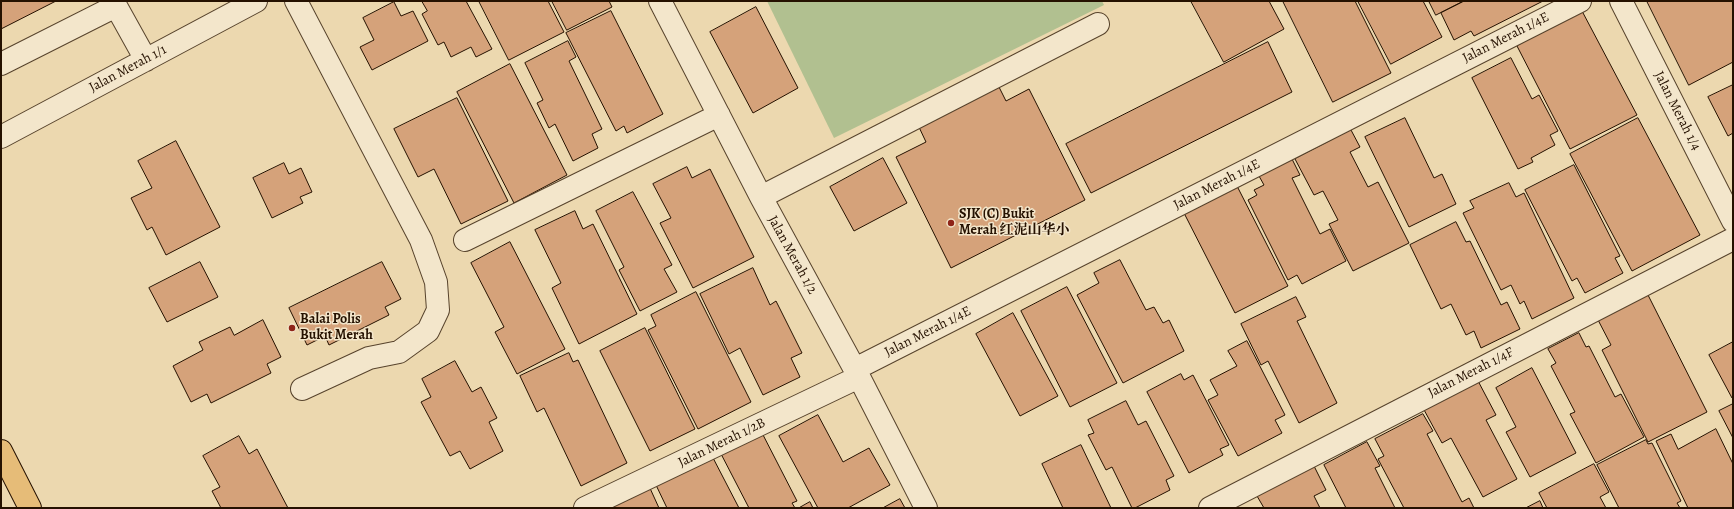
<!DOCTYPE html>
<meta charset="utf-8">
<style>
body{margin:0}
#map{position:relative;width:1734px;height:509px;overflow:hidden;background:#ecd8af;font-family:Alegreya,serif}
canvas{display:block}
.frame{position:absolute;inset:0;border:2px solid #251100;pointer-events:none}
</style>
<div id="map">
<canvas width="1734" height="509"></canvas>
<div class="frame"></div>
</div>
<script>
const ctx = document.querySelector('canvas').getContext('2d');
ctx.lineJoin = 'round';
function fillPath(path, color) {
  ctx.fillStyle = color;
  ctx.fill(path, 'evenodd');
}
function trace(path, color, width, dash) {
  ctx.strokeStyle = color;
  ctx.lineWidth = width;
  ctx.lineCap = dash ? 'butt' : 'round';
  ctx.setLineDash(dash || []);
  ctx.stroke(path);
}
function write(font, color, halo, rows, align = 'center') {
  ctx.font = font + ' Alegreya,"Noto Serif SC",serif';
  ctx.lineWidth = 3;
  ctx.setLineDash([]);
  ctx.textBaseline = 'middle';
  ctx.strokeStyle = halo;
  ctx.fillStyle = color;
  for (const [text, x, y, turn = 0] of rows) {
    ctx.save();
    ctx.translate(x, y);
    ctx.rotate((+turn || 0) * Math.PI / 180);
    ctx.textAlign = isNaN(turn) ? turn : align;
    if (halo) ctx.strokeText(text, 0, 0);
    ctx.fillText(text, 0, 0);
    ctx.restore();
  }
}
const green = new Path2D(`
 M767 1H1102L1104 5 834 138Z`);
const building = new Path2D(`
 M1 1H56L1 29Z
 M422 1H466L492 49 476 57 471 47 451 57 444 42 438 45 422 14 427 11Z
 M479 1H548L564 32 509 60Z
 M552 1H609L612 7 567 30Z
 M1191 1H1269L1284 29 1224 62Z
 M1283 1H1355L1391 73 1333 102Z
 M1358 1H1423L1442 37 1391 64Z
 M1429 1H1464L1436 15Z
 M1464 1H1543L1474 36 1471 31 1454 40 1441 13Z
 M1647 1H1733V62L1689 85Z
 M394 2 401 16 413 11 428 41 372 70 360 47 374 40 363 18Z
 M756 7 798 88 753 113 710 32Z
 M611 11 663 114 627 133 624 126 616 131 566 33Z
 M1582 11 1637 115 1570 149 1517 46Z
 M568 41 576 57 569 61 602 129 592 134 598 148 573 161 555 124 549 128 537 103 543 100 525 63Z
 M1268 42 1292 92 1091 193 1066 144Z
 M1511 58 1532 99 1539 95 1558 131 1550 135 1555 145 1531 158 1533 162 1518 169 1472 78Z
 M510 64 567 175 514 203 457 92Z
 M998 85 1006 101 1029 89 1085 200 951 268 896 157 926 142 918 125Z
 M1733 85V133L1728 136 1708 97Z
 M457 98 508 201 461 224 434 169 418 177 394 129Z
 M1405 118 1434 178 1442 174 1456 204 1409 227 1365 137Z
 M1638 118 1700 235 1632 271 1570 154Z
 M1351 130 1360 147 1350 152 1368 187 1378 182 1409 243 1353 271 1329 224 1338 220 1323 191 1314 195 1295 159Z
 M176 141 220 227 166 255 152 227 147 230 131 198 152 188 138 161Z
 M883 158 907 203 854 231 830 187Z
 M1292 159 1300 175 1292 178 1320 234 1330 229 1346 261 1302 284 1297 275 1288 280 1248 200 1257 195 1254 190 1264 185 1259 176Z
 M284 163 289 174 301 168 312 192 300 197 303 203 272 218 253 178Z
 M1574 165 1620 256 1615 258 1623 273 1585 293 1577 278 1572 281 1525 190Z
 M687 167 692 178 710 169 754 257 693 288 660 223 671 218 653 184Z
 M1509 183 1516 197 1524 193 1574 298 1532 319 1524 301 1520 304 1511 285 1501 290 1463 213 1474 208 1470 201Z
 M1237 186 1288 286 1235 313 1184 213Z
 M633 192 672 265 664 269 677 292 640 311 619 270 624 267 596 211Z
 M575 211 583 229 593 224 637 314 579 344 552 288 561 283 535 230Z
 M1456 222 1466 242 1470 241 1501 305 1507 302 1520 329 1481 348 1474 331 1466 335 1451 304 1441 309 1410 245Z
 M510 242 565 349 517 374 495 332 504 327 471 263Z
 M1120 260 1146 310 1154 307 1163 323 1169 320 1184 351 1123 383 1077 295 1099 283 1094 273Z
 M200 262 218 297 167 322 149 288Z
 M382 262 401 299 385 307 389 315 329 345 325 336 307 345 289 308Z
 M753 268 770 305 776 301 802 353 791 358 800 377 763 395 740 348 729 354 700 294Z
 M1067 287 1117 383 1070 407 1021 311Z
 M696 292 751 402 698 429 648 330 656 326 651 315Z
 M1647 293 1707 412 1648 442 1602 350 1611 345 1597 318Z
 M1296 297 1306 317 1297 321 1337 403 1299 423 1268 361 1261 365 1241 324Z
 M1013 313 1058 396 1020 416 976 334Z
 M263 320 281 357 267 364 271 373 211 403 207 394 191 402 173 366 203 350 199 342 230 327 234 335Z
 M645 328 695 429 650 451 600 351Z
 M1579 333 1586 347 1589 346 1615 397 1621 394 1644 437 1596 463 1570 414 1575 412 1551 366 1556 363 1548 349Z
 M1247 341 1285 415 1275 420 1282 433 1238 456 1208 400 1218 395 1210 380 1237 366 1228 351Z
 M1733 342V398H1732L1709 355Z
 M569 353 573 362 578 360 627 463 581 486 544 408 537 412 520 376Z
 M455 361 472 392 481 387 497 418 489 422 503 451 470 469 460 451 450 456 421 402 431 397 422 379Z
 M1532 368 1576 453 1530 477 1506 432 1516 427 1496 388Z
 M1181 374 1184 380 1193 375 1229 445 1220 449 1223 455 1189 473 1147 392Z
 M1477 379 1496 415 1486 420 1517 479 1483 497 1451 438 1442 443 1423 408Z
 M1126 401 1138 425 1146 421 1174 476 1166 480 1170 490 1135 508H1132L1112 467 1106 470 1088 435 1094 433 1088 420Z
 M1733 404V438L1719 411Z
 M1423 414 1433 431 1427 434 1462 502 1469 498 1474 508H1404L1378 459 1384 456 1375 439Z
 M818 415 843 462 869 448 890 485 848 508H818L779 436Z
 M760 429 797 501 792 503 795 508H749L719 450Z
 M1716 429 1733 464V508H1688L1656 441 1671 434 1678 449Z
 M239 436 249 454 257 449 288 508H221L212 491 220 487 203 456Z
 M1646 440 1648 444 1652 443 1681 501 1677 503 1680 508H1619L1597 465Z
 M1367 442 1380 466 1375 468 1395 508H1346L1324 465Z
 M1081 445 1111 508H1063L1042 464Z
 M711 454 739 508H667L655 483Z
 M1594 464 1609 492 1600 497 1606 508H1547L1539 493Z
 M1314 466 1326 490 1314 496 1320 508H1264L1257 496Z
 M649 486 659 508H609Z
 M900 499 905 508H883Z
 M1540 501 1543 508H1526Z
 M810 502 813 508H799Z`);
const minor = new Path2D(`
 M296 1 421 240 436 282 438 310 428 331 399 352 369 358 302 389
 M660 1 761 197 859 377 926 508
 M1621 1 1733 221
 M1 64 116 6 146 60
 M1 137 256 1
 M761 197 1098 24
 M465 240 719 115
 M855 369 1580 1
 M585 508 859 377
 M1210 508 1733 239`);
const major = new Path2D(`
 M1 451 30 508`);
const markers = [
 [951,223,4,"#8f2418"],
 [292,328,4,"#8f2418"]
];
const streetNames = [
 ["Jalan Merah 1/4E",1506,38,-27],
 ["Jalan Merah 1/1",128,69,-28],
 ["Jalan Merah 1/4",1677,111,63],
 ["Jalan Merah 1/4E",1217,185,-27],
 ["Jalan Merah 1/2",792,255,61],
 ["Jalan Merah 1/4E",928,332,-27],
 ["Jalan Merah 1/4F",1471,373,-27],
 ["Jalan Merah 1/2B",722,443,-26]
];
const poiNames = [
 ["SJK (C) Bukit",959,215],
 ["Merah 红泥山华小",959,231],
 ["Balai Polis",300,320],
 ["Bukit Merah",300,336]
];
fillPath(green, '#b1c090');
fillPath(building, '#d5a27a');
trace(building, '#251100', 1);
trace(minor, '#57432c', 24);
trace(major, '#251100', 24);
trace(minor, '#f3e6cb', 22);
trace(major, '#e6bc78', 22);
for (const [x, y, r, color] of markers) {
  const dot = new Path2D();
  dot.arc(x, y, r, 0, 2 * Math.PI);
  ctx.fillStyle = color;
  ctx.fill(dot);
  trace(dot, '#f3e6cb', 1.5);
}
write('14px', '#251100', '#f3e6cb', streetNames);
write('bold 14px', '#251100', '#f3e6cb', poiNames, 'left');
</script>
